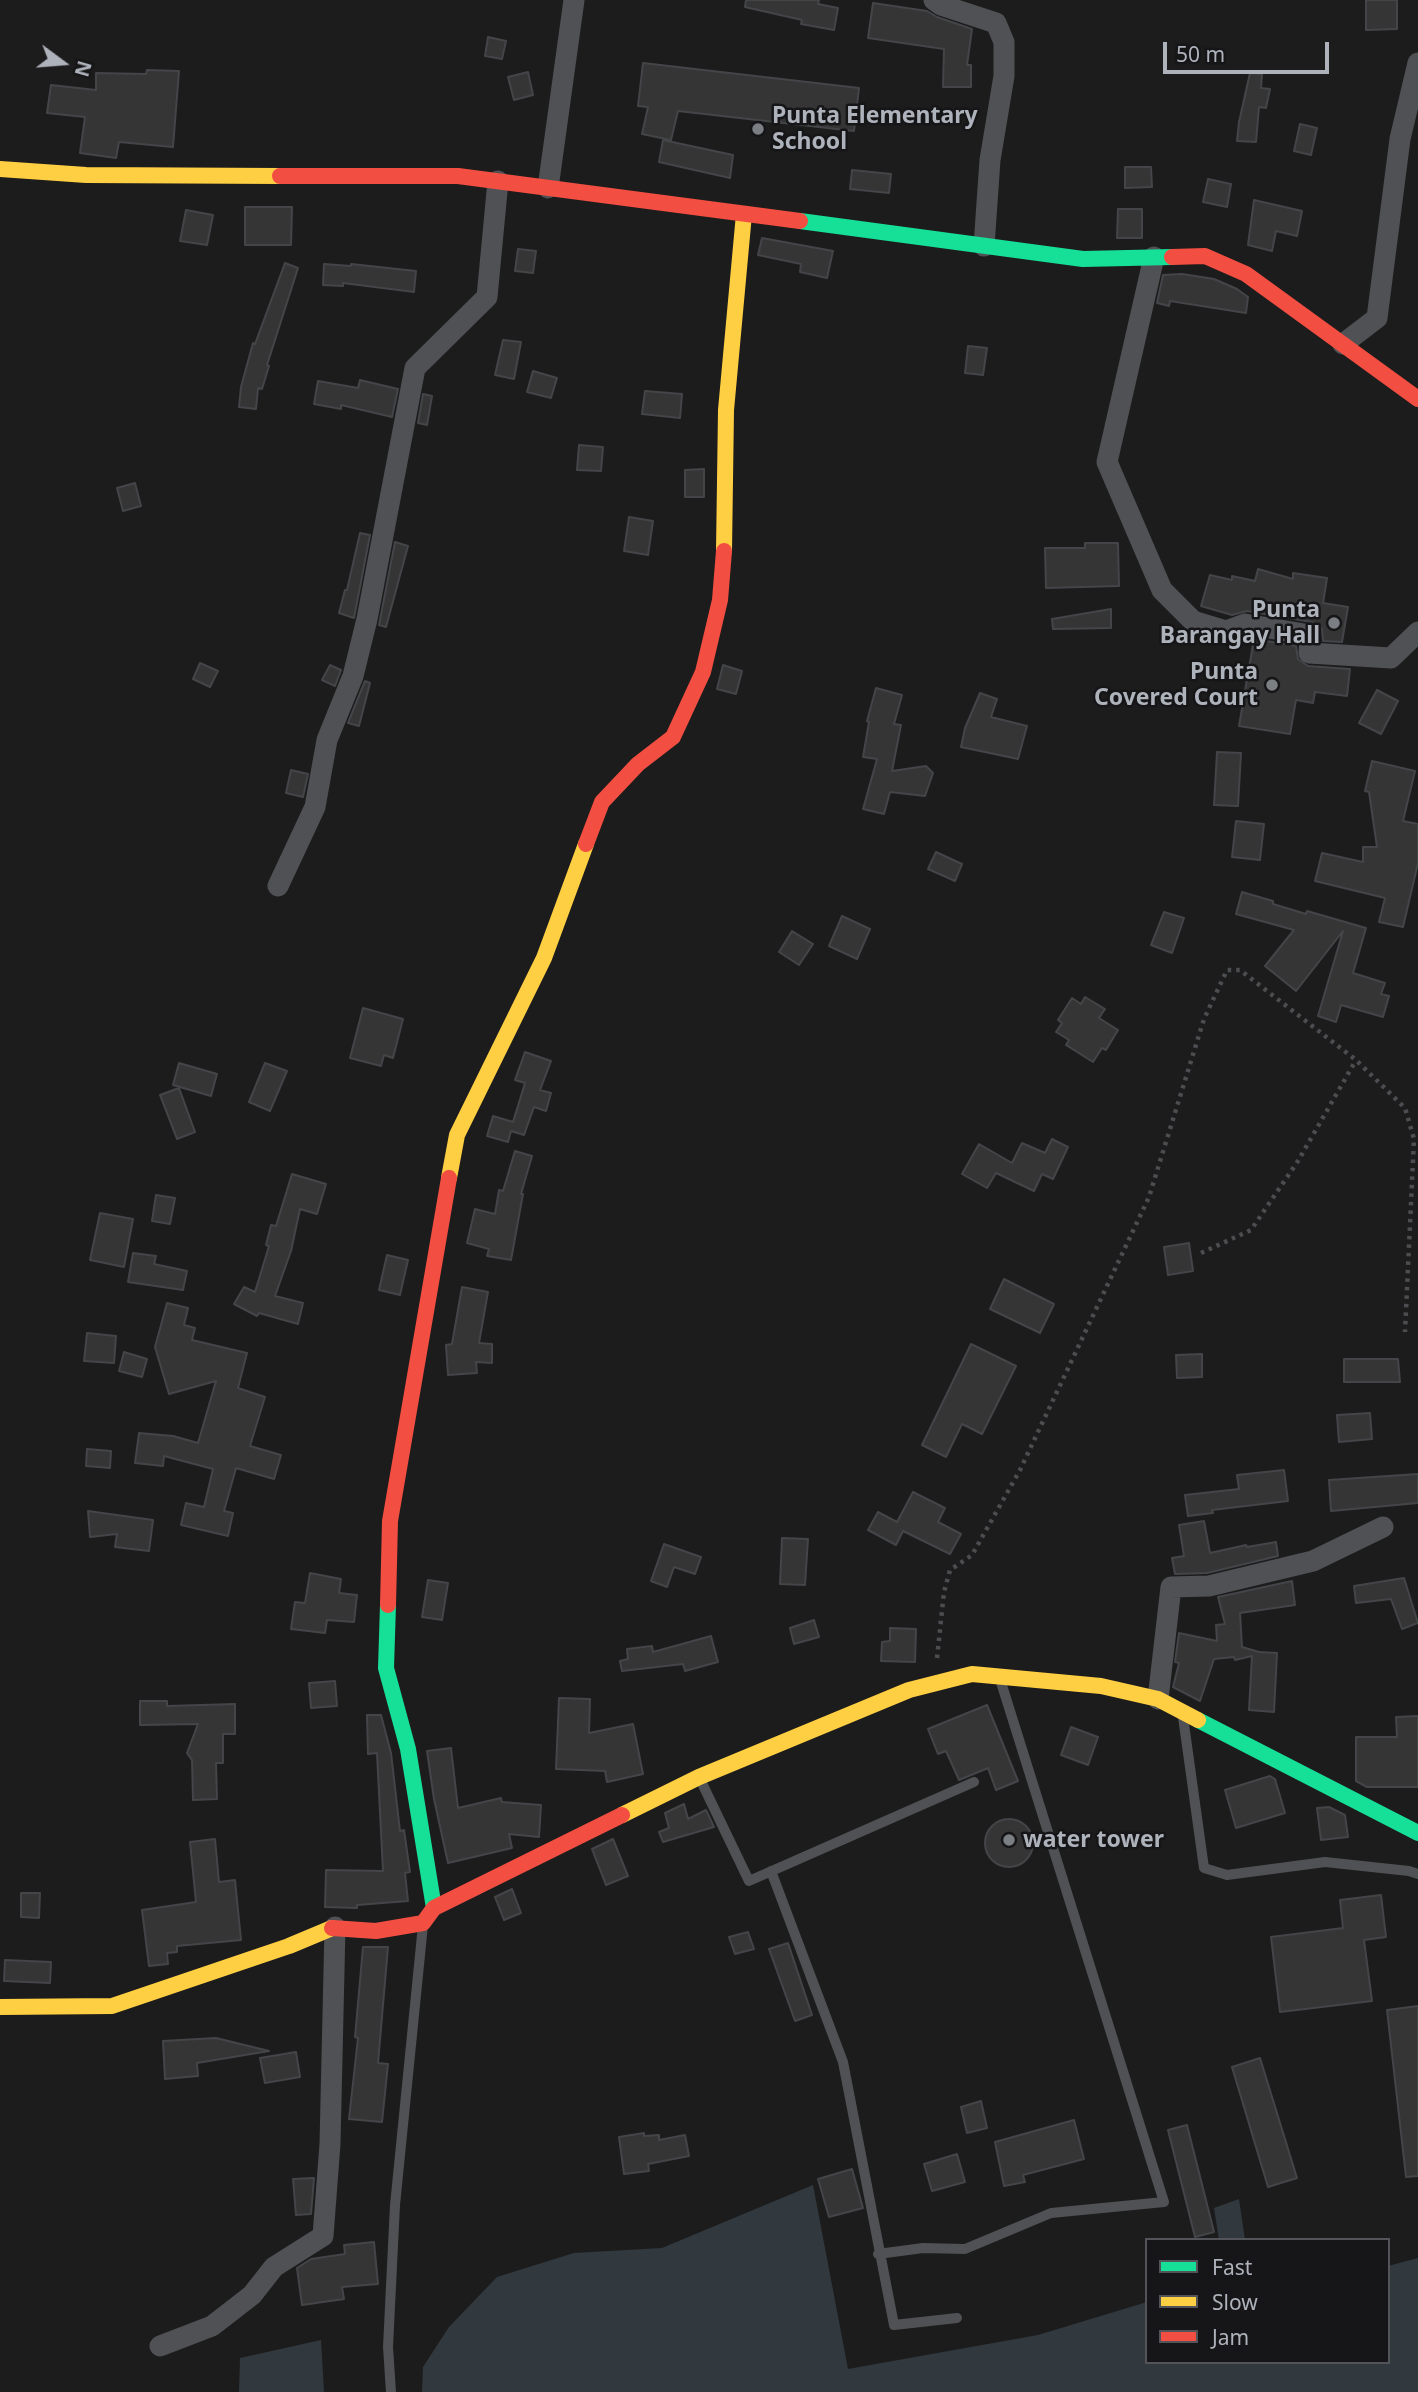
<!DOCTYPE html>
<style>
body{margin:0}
#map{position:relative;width:1418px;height:2392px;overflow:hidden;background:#1c1c1c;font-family:"Noto Sans",sans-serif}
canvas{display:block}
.legend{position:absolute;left:1145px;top:2238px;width:245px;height:126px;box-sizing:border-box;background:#161618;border:2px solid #535459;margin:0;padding:9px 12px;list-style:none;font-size:21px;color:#aeb2bb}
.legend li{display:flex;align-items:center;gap:14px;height:35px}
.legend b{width:35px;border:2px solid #535459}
.north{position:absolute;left:28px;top:28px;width:70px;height:70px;-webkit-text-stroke:5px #161618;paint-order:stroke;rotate:106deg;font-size:19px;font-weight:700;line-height:28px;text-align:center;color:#aeb2bb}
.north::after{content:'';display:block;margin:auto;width:24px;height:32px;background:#aeb2bb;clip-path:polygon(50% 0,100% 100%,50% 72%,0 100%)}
.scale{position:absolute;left:1163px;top:42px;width:166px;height:32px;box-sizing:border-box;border:4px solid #aeb2bb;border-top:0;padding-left:9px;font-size:21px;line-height:24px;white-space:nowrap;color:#aeb2bb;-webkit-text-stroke:5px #161618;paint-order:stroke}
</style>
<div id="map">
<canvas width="1418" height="2392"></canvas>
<ul class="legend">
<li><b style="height:9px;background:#16e098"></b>Fast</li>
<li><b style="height:9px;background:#ffcf43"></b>Slow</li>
<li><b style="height:9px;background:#f24e42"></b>Jam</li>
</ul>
<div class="north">N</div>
<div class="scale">50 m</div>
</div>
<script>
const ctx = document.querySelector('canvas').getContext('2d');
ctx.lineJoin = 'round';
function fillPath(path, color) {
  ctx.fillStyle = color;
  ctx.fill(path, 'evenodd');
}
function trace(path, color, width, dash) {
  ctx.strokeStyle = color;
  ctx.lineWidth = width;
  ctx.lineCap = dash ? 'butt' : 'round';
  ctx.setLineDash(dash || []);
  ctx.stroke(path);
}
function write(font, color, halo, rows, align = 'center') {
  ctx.font = font + ' "Noto Sans",sans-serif';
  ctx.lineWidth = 5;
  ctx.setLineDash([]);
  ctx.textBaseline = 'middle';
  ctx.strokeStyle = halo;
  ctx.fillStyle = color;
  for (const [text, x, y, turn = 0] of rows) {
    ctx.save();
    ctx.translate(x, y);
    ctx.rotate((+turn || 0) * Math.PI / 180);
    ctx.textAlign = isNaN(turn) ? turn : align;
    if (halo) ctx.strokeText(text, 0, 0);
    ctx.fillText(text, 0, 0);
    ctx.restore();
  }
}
const water = new Path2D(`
 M813 2185 848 2369 1038 2335 1147 2302V2362H1388V2266L1418 2258V2392H422L423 2367 449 2327 497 2277 574 2253 662 2248Z
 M1239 2199 1245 2240H1219L1214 2208Z
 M321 2340 324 2392H239L240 2358Z`);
const building = new Path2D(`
 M746 0H819L818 4 838 8 834 30 801 24 802 20 745 7Z
 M1366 0H1397V29L1366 30Z
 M873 3 927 11 937 17 972 29 967 65H971V87H943L944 49 868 38Z
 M488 37 506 41 502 59 485 56Z
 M643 63 859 88 854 131 678 111 671 140 642 134 648 107 638 106Z
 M147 70 179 71 173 147 119 142 116 158 80 153 85 117 47 113 51 85 96 90V73L146 74Z
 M528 72 533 95 514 100 508 77Z
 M1250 73 1262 74 1261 88 1270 89 1266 108 1259 107 1256 142 1237 141 1239 122Z
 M1300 124 1317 128 1311 155 1294 151Z
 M663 140 733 155 730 178 659 162Z
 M1125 167H1151L1152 187 1125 188Z
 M852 170 891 174 889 193 850 189Z
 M1208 179 1231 184 1227 207 1203 202Z
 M1254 200 1302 211 1297 236 1276 231 1272 251 1248 245Z
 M245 207H292L291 245H245Z
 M1118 209H1142V238H1117Z
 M186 210 213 215 207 245 180 241Z
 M762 238 833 251 827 278 800 272 801 264 758 255Z
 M518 249 536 251 533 273 515 271Z
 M285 263 298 268 267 365 269 366 262 389 258 388 256 409 239 407 241 387 253 343 255 344Z
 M324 264 351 266V264L416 271 414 292 343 283V286L323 285Z
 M1182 274 1214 279 1237 289 1248 297 1246 313 1170 301 1169 306 1157 303 1163 275Z
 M503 340 521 342 514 379 495 375Z
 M968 346 987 348 983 375 965 373Z
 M533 371 557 378 551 398 527 392Z
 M360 380 398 389 392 417 341 405V409L314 404 318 381 358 388Z
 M645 391 682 394 680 418 642 414Z
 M423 394 432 396 427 425 418 423Z
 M579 445 603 447 601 471 577 470Z
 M704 469V497H685V470Z
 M135 483 141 506 123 511 117 488Z
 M629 517 653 521 648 555 624 551Z
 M360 533 370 535 354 618 339 613 345 590H347Z
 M395 542 408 546 386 627 379 625Z
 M1085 543H1118L1119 586 1046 588 1045 548H1085Z
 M1258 569 1293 579V573L1327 578 1323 603 1348 607 1342 642 1323 641 1322 629 1312 622 1247 611 1232 615 1201 606 1210 575 1232 580V576L1255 581Z
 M1111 609V628L1053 629 1052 619Z
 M1254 639 1296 646 1298 659 1308 666 1350 669 1347 696 1315 692 1313 703 1296 700 1290 734 1239 726Z
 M200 663 218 671 210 687 193 679Z
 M330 665 341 670 335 686 322 680Z
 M723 665 742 671 736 694 717 689Z
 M365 681 370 683 359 726 348 723Z
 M876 688 902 695 894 724 901 725 892 771 926 766 933 773 925 796 890 792 884 814 863 809 877 759 863 757 869 722 867 721Z
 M1377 690 1398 701 1381 734 1359 723Z
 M980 693 997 699 991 717 1027 726 1018 759 961 747 965 728Z
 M1217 752 1241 753 1238 806 1214 805Z
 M1372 761 1415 771 1403 821 1418 824V863L1403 927 1379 922 1385 898 1315 881 1322 853 1363 862V847H1377L1369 792 1365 791Z
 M291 770 308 774 303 797 286 793Z
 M1236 821 1264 824 1260 860 1232 857Z
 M936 852 962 864 955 881 928 869Z
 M1242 892 1273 901V904L1306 914 1307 911 1366 928 1353 973 1385 983 1381 994 1389 996 1383 1017 1341 1005 1336 1022 1318 1016 1343 931 1296 991 1265 966 1294 930 1236 914Z
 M1164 912 1184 918 1172 953 1151 945Z
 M842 916 870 929 857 959 829 946Z
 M792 931 813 944 799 965 779 952Z
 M1085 997 1105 1009 1099 1018 1118 1030 1106 1050 1102 1048 1093 1062 1066 1045 1069 1040 1056 1032 1062 1023 1058 1020 1072 998 1081 1004Z
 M363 1008 403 1019 393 1058 384 1055 381 1066 350 1058Z
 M525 1052 551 1061 540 1090 551 1093 546 1111 534 1107 524 1135 511 1131 508 1142 487 1136 493 1116 513 1122 525 1083 515 1080Z
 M179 1063 217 1074 211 1096 173 1085Z
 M265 1063 287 1071 270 1111 249 1102Z
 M179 1088 195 1132 177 1139 160 1095Z
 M1052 1139 1068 1147 1053 1179 1042 1174 1034 1191 996 1173 987 1188 962 1174 979 1144 1012 1163 1022 1143 1045 1153Z
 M515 1151 532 1156 521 1194H523L511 1260 487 1256 489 1249 467 1243 475 1209 495 1214 499 1190 503 1191Z
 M292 1174 326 1184 317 1214 300 1209 291 1251 275 1296 303 1303 298 1324 259 1313 257 1316 234 1304 244 1287 255 1292 269 1246 266 1245 271 1225 276 1226Z
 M156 1195 175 1198 170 1224 152 1221Z
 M100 1213 133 1219 124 1267 90 1260Z
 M1189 1243 1193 1271 1168 1275 1164 1247Z
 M133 1253 156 1256 154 1264 187 1271 183 1290 128 1282Z
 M387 1255 408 1260 400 1295 379 1290Z
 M1004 1279 1054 1304 1040 1333 990 1309Z
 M462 1287 488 1292 479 1343 492 1344V1363L476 1362 477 1373 448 1375 446 1345 452 1344Z
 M167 1303 188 1308 184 1325 195 1328 192 1340 247 1353 238 1388 265 1397 250 1446 281 1455 274 1479 236 1468 224 1511 233 1513 228 1536 181 1525 186 1503 204 1507 213 1469 164 1456 163 1466 135 1463 139 1433 173 1436 198 1443 216 1381 169 1394 155 1347Z
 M87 1333 116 1336 114 1363 84 1361Z
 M971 1344 1016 1366 982 1434 962 1424 946 1457 922 1445Z
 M124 1352 147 1359 142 1377 119 1371Z
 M1202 1354V1377L1177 1378 1176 1355Z
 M1344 1359H1398L1400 1382H1344Z
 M1370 1413 1372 1439 1339 1442 1337 1415Z
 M87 1449 111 1451 110 1468 86 1466Z
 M1284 1470 1288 1501 1212 1510 1213 1513 1188 1516 1185 1495 1239 1489 1237 1475Z
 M1418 1474V1503L1331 1511 1329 1480Z
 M913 1492 945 1508 938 1522 961 1534 950 1554 903 1531 896 1545 868 1530 878 1512 897 1522Z
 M88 1511 153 1520 149 1551 115 1547 117 1534 90 1537Z
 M1204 1521 1210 1553 1246 1545 1247 1547 1276 1542 1278 1556 1207 1573 1175 1574 1172 1558 1184 1556 1179 1525Z
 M782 1538 808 1539 805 1585 780 1584Z
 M664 1544 701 1557 695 1574 674 1567 667 1587 651 1581Z
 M310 1573 341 1579 339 1593 357 1595 354 1622 327 1620 325 1633 291 1629 295 1602 305 1603Z
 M1404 1578 1418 1623 1402 1629 1391 1599 1356 1603 1354 1586Z
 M428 1580 448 1583 442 1620 422 1617Z
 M1292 1581 1295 1605 1240 1613 1242 1647 1259 1652 1277 1653 1274 1712 1249 1710 1252 1656 1235 1660 1234 1657 1214 1659 1200 1701 1173 1687 1179 1663 1175 1662 1179 1633 1217 1641 1216 1625 1225 1624 1218 1597Z
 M814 1620 819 1637 794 1644 790 1628Z
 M890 1628 916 1629 915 1662 881 1661 882 1642 890 1641Z
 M711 1636 718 1662 685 1671 683 1664 622 1671 620 1661 628 1659 627 1649 652 1646 653 1652Z
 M335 1681 337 1706 311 1708 309 1683Z
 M559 1698 590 1699 589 1733 633 1724 643 1774 607 1782 605 1771 556 1769Z
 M140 1701H167V1706L235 1704V1734H223V1763H216L217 1799 193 1800 192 1760 187 1753 198 1724 140 1725Z
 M987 1705 1018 1781 996 1790 988 1768 959 1780 946 1751 938 1754 928 1729Z
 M367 1715H381L391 1753 400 1831 404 1830 410 1872 405 1873 408 1901 357 1905V1908L325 1907 326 1870 383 1871 377 1753 368 1754Z
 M1418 1716V1787H1367L1356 1781V1737H1397L1396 1717Z
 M1071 1727 1098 1737 1088 1765 1061 1755Z
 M451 1748 458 1808 501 1798 502 1802 541 1805 539 1837 509 1834 512 1848 448 1863 434 1799 427 1751Z
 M1270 1776 1275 1779 1285 1813 1236 1828 1225 1790Z
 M684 1804 688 1819 706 1810 714 1827 663 1842 659 1832 669 1828 665 1813Z
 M1329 1807 1345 1815 1348 1837 1321 1840 1317 1808Z
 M985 1843a24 24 0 1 1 48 0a24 24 0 1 1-48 0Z
 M215 1839 219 1882 235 1880 241 1940 177 1946V1952L167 1953 168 1964 149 1966 142 1910 196 1902 190 1842Z
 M613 1839 628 1876 606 1885 592 1849Z
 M512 1889 521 1913 504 1920 495 1897Z
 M21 1893H40L39 1918 21 1917Z
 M1381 1895 1386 1937 1364 1940 1372 2001 1280 2012 1271 1937 1343 1928 1340 1900Z
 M748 1932 754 1949 735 1954 729 1937Z
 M788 1943 812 2015 795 2021 769 1949Z
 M363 1947H388L378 2063 388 2064 382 2122 349 2119 358 2038 355 2037Z
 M5 1960 51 1962 50 1983 4 1981Z
 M1418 2006V2176L1406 2177 1387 2010Z
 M216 2038 269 2051 197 2063 198 2076 165 2079 163 2041Z
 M296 2052 300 2077 265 2083 260 2058Z
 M1260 2058 1297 2178 1268 2187 1232 2067Z
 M981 2101 987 2128 967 2133 961 2107Z
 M1074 2120 1084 2159 1023 2175 1025 2182 1004 2186 995 2142Z
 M1187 2125 1214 2232 1195 2237 1168 2130Z
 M644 2133V2136L659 2135V2140L685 2135 689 2156 648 2164 649 2171 624 2174 619 2137Z
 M957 2154 965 2182 932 2191 924 2164Z
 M852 2169 863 2208 829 2217 818 2179Z
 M314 2178 311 2214 296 2215 293 2179Z
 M374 2242 378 2284 342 2287 344 2299 302 2305 297 2268 311 2259 345 2254 344 2245Z`);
const path = new Path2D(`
 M1201 1253 1251 1230 1298 1161 1356 1060
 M937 1658 944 1592 950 1570 972 1555 1020 1470 1149 1197 1204 1019 1227 970H1240L1356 1060 1405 1108 1414 1139 1405 1332`);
const lane = new Path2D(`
 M1183 1717 1204 1868 1227 1875 1325 1862 1409 1871 1418 1874
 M700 1779 749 1881 974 1782
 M771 1871 843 2062 894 2325 957 2318
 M878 2254 923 2248 965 2249 1051 2213 1164 2202 1000 1679
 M391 2392 388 2347 395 2205 423 1925`);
const street = new Path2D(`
 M934 0 941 5 996 23 1004 42V76L990 160 984 246
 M548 188 574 0
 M1154 257 1107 462 1162 590 1193 621 1226 631 1245 624 1310 635 1309 653 1391 658 1418 632
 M1343 344 1377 318 1400 139 1418 63
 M278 886 315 807 327 740 353 676 367 619 415 368 487 297 498 181
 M1158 1699 1171 1587 1209 1586 1313 1561 1383 1527
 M160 2346 212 2326 252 2295 274 2267 323 2236 330 2144 335 1927`);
const fast = new Path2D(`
 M800 221 1083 259 1172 257
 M388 1605 386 1668 408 1749 434 1908
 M1198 1720 1418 1833`);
const slow = new Path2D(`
 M0 169 86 175 280 176
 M724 551 726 410 744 214
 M449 1178 457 1135 544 958 586 844
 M622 1815 699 1777 909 1690 972 1674 1101 1686 1158 1699 1198 1720
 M0 2007 112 2006 289 1946 332 1928`);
const jam = new Path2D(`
 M280 176H458L800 221
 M1172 257 1205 256 1246 274 1418 399
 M586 844 602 802 638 764 673 737 703 672 720 600 724 551
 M388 1605 390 1521 449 1178
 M332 1928 376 1931 423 1923 434 1908 622 1815`);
const markers = [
 [758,129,7,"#7b7e83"],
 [1334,623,7,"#7b7e83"],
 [1272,685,7,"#7b7e83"],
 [1009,1840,7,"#7b7e83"]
];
const poiNames = [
 ["Punta Elementary",772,116],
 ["School",772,142],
 ["Punta",1320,610,"right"],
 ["Barangay Hall",1320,636,"right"],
 ["Punta",1258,672,"right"],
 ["Covered Court",1258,698,"right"],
 ["water tower",1023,1840]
];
fillPath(water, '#31393f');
fillPath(building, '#353536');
trace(building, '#444548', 2);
trace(path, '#4c4d50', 4.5, [3.5, 5]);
trace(lane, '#505155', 10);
trace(street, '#505155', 21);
trace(fast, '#16e098', 16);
trace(slow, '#ffcf43', 16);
trace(jam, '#f24e42', 16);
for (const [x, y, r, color] of markers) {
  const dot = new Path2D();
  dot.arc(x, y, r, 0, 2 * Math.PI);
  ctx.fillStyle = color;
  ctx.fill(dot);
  trace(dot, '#161618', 2.5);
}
write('bold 23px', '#aeb2bb', '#161618', poiNames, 'left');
</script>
